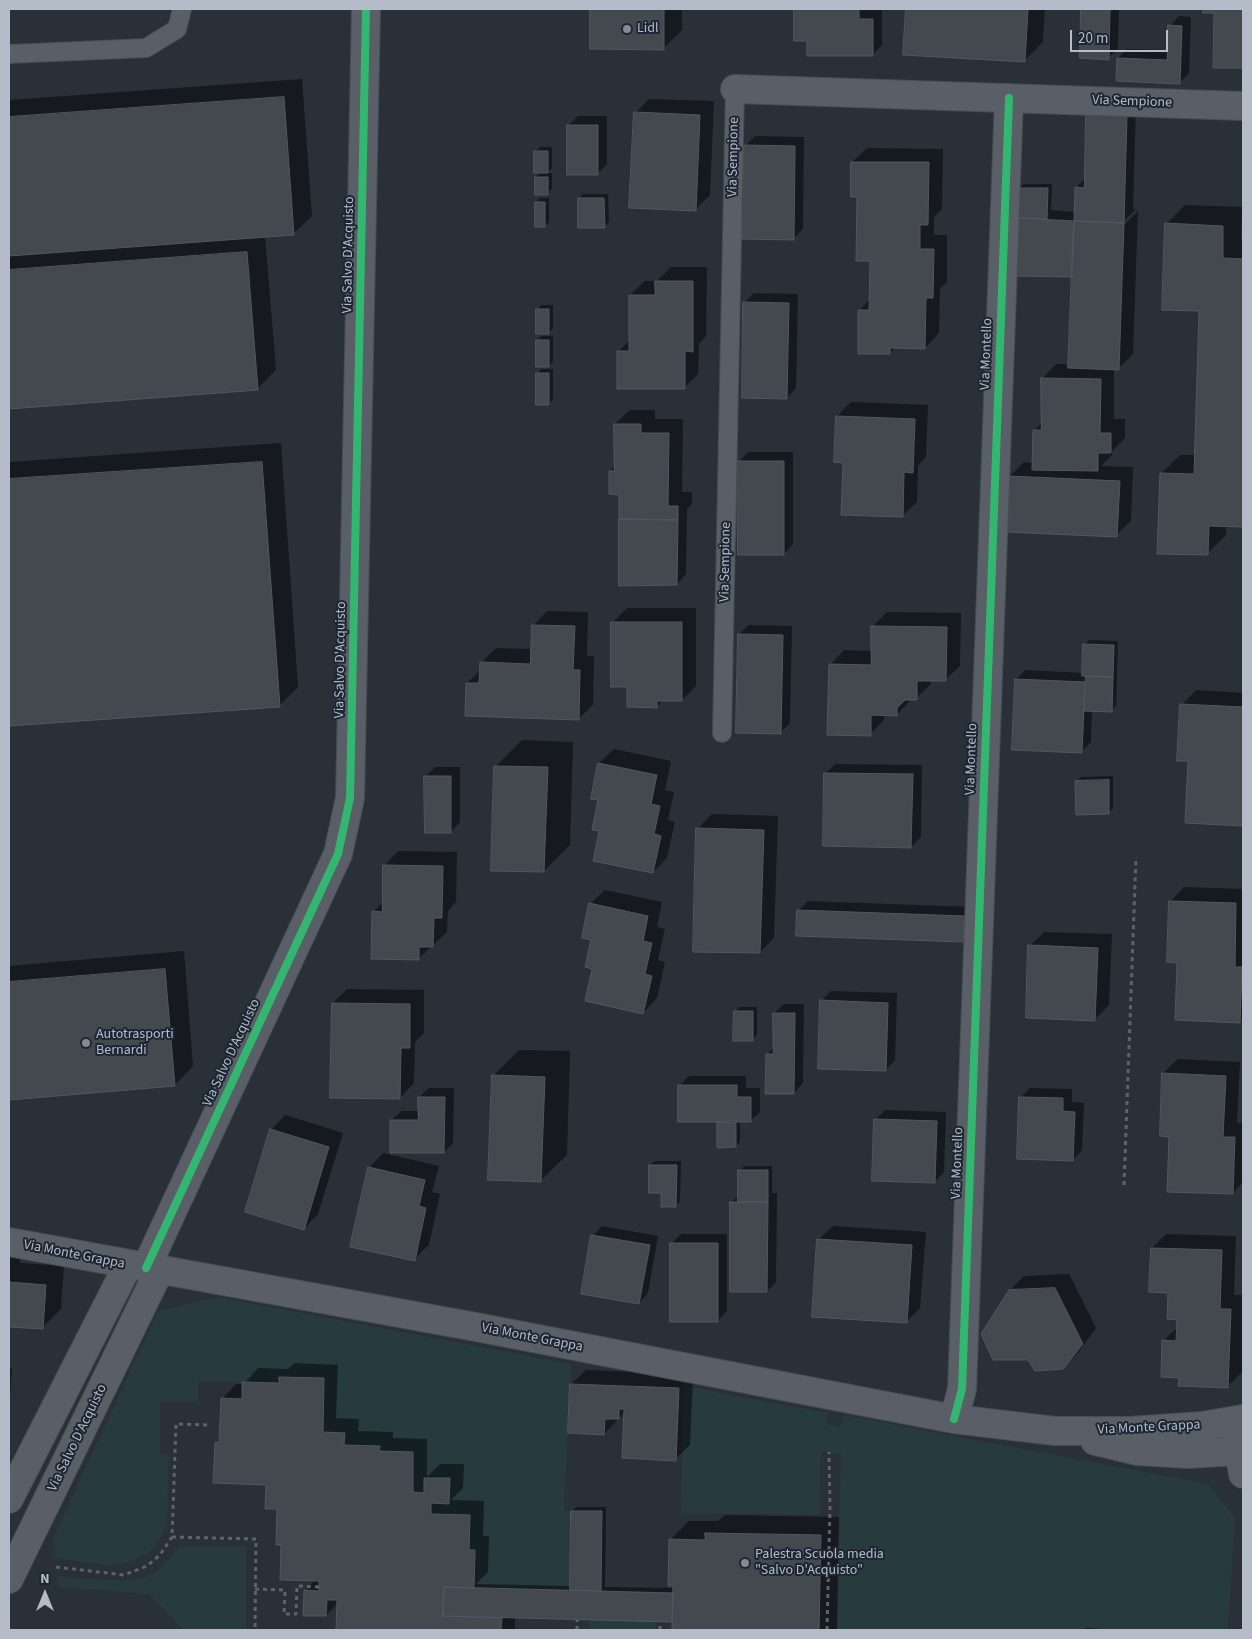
<!DOCTYPE html>
<style>
body{margin:0}
#map{position:relative;width:1252px;height:1639px;overflow:hidden;background:#2a3038;font-family:"Source Sans 3",sans-serif}
canvas{display:block}
.frame{position:absolute;inset:0;border:10px solid #b4bcc9;pointer-events:none}
.north{position:absolute;left:20px;top:1569px;width:50px;height:50px;-webkit-text-stroke:4px #1d2633;paint-order:stroke;rotate:0deg;font-size:14px;font-weight:700;line-height:20px;text-align:center;color:#b4bcc9}
.north::after{content:'';display:block;margin:auto;width:18px;height:22px;background:#b4bcc9;clip-path:polygon(50% 0,100% 100%,50% 72%,0 100%)}
.scale{position:absolute;left:1070px;top:30px;width:98px;height:22px;box-sizing:border-box;border:2px solid #b4bcc9;border-top:0;padding-left:6px;font-size:15px;line-height:18px;white-space:nowrap;color:#b4bcc9;-webkit-text-stroke:4px #1d2633;paint-order:stroke}
</style>
<div id="map">
<canvas width="1252" height="1639"></canvas>
<div class="frame"></div>
<div class="north">N</div>
<div class="scale">20 m</div>
</div>
<script>
const ctx = document.querySelector('canvas').getContext('2d');
ctx.lineJoin = 'round';
function fillPath(path, color) {
  ctx.fillStyle = color;
  ctx.fill(path, 'evenodd');
}
function trace(path, color, width, dash) {
  ctx.strokeStyle = color;
  ctx.lineWidth = width;
  ctx.lineCap = dash ? 'butt' : 'round';
  ctx.setLineDash(dash || []);
  ctx.stroke(path);
}
function write(font, color, halo, rows, align = 'center') {
  ctx.font = font + ' "Source Sans 3",sans-serif';
  ctx.lineWidth = 4;
  ctx.setLineDash([]);
  ctx.textBaseline = 'middle';
  ctx.strokeStyle = halo;
  ctx.fillStyle = color;
  for (const [text, x, y, turn = 0] of rows) {
    ctx.save();
    ctx.translate(x, y);
    ctx.rotate((+turn || 0) * Math.PI / 180);
    ctx.textAlign = isNaN(turn) ? turn : align;
    if (halo) ctx.strokeText(text, 0, 0);
    ctx.fillText(text, 0, 0);
    ctx.restore();
  }
}
const green = new Path2D(`
 M218 1297 571 1364 564 1510 571 1511 570 1590 474 1588 475 1550H469L470 1515 431 1514V1503L449 1504 450 1478H424V1493L413 1492V1453L379 1451V1446L344 1445 345 1433 323 1432 324 1378 279 1377V1383L198 1382V1401H160V1454L169 1455 167 1525 158 1542 149 1553 133 1561 120 1564 106 1565 55 1558 53 1538 158 1311Z
 M684 1386 828 1413 826 1424 840 1427 844 1415 1208 1484 1235 1518 1228 1630H836L841 1455 821 1451 820 1515 681 1513Z
 M179 1546H246V1630H183L149 1594 58 1587 57 1576C84 1578 138 1588 159 1570 167 1563 173 1553 179 1546Z
 M590 1620 656 1621V1630H590Z`);
const shadow = new Path2D(`
 M591 9H682V30L664 48 591 47Z
 M795 9 882 10V45L872 55 809 40H795Z
 M907 9H1045L1043 42 1025 60 904 53Z
 M1082 9H1119L1118 49 1108 58 1081 57Z
 M1205 9H1243V67L1214 66 1215 11H1205Z
 M1179 16 1191 17 1189 73 1179 83 1118 58 1127 49 1169 50 1170 26Z
 M302 79 312 216 293 234 265 236 276 370 257 389 9 408V100Z
 M649 99 714 101 710 195 695 210 635 113Z
 M1136 106 1133 209H1136L1119 226 1121 228 1138 211 1133 354 1118 369H1114V419H1125V438L1112 451V455L1101 466 1133 467 1131 521 1116 535 1009 477 1024 462 1033 463 1034 431 1042 423V379L1056 364H1070L1073 276 1019 218V188L1024 184H1052L1051 210 1075 212 1076 188 1085 178 1087 115Z
 M578 116H607V164L597 174 568 126Z
 M755 136 804 137 803 229 793 239 745 146Z
 M540 147H552V168L547 173H552V189L547 194 536 177 541 172 535 152Z
 M867 148 943 149 942 209 934 217V235H947V282L940 289 939 333 925 348 896 347 890 353 859 311 870 299 871 259 852 162Z
 M583 194H608L609 222 604 227 579 199Z
 M540 198H549V222L545 226 536 202Z
 M1185 205 1242 207 1241 240H1243V526H1226V535L1207 554 1161 474 1180 455H1196L1200 309 1166 224Z
 M671 267H707L706 336 699 344 698 374 684 388 619 351 630 340V295L645 281H657Z
 M754 293 798 294 796 388 787 398 744 303Z
 M541 305H553V328L549 333 537 310Z
 M541 336H553V362L548 366 537 341Z
 M541 369H553V399L549 404 537 374Z
 M851 402 928 405 926 457 918 466 917 502 902 516 844 461 837 416Z
 M630 410H655V419H683L682 492H692V504L687 509 686 574 677 584 620 494 610 471 615 466V424Z
 M281 443 298 687 279 706 9 725V462Z
 M748 452H793V544L784 554 739 462Z
 M627 608H696V686L682 700H663L656 707 629 685 613 622Z
 M547 611 588 612 587 656H594L593 705 578 719 467 683 481 670V663L496 648 532 649 533 626Z
 M887 612 961 613 960 666 945 680H931V684L916 698H911V700L896 715 885 714 884 720 870 734 830 665 844 650 872 651 873 626Z
 M749 625 792 626 790 723 780 733 739 634Z
 M1089 640 1118 641 1116 706 1111 710H1092L1091 742 1081 752 1016 680 1025 670 1084 673V645Z
 M1196 690 1243 693V824L1186 822 1189 759 1182 705Z
 M522 740 573 742 570 845 544 871 496 766Z
 M614 749 671 761 665 790 674 792 668 820 675 822 667 858 653 872 601 830 599 763Z
 M835 764 922 765 921 837 911 847 826 773Z
 M435 767H460V822L451 832 425 777Z
 M1113 776V808L1108 813 1077 781 1081 777Z
 M712 814 778 816 774 938 760 952 698 828Z
 M398 851 457 852 456 902 448 911 447 932 418 959 373 912 383 902 384 866Z
 M1184 887 1243 889V1018L1240 1021 1178 962 1170 902Z
 M605 890 662 902 657 927 665 929 658 960 665 962 657 998 643 1013 594 968 590 904Z
 M808 901 973 907 972 931 963 941 798 911Z
 M1044 932 1112 934 1109 1005 1094 1020 1030 946Z
 M184 951 193 1066 175 1085 9 1099V966Z
 M347 989 424 990V1033L415 1042 414 1083 400 1098 333 1003Z
 M831 991 897 993 895 1060 886 1070 821 1001Z
 M784 1004H804L803 1083 794 1093 767 1055 774 1047V1013Z
 M739 1007H757V1035L752 1040 735 1012Z
 M519 1050 570 1051 567 1155 541 1180 493 1076Z
 M1178 1059 1240 1062 1237 1123H1243V1182L1233 1193 1171 1135 1163 1073Z
 M689 1076H746V1088H760V1112L750 1121H740V1142L736 1146 719 1121 679 1086Z
 M429 1088H454L453 1143 444 1152 391 1121 401 1111H419V1097Z
 M1030 1088 1072 1089V1102L1084 1103 1082 1150 1073 1160 1020 1098Z
 M885 1110 946 1112 944 1172 935 1182 875 1120Z
 M285 1115 343 1133 318 1214 304 1229 271 1130Z
 M383 1153 439 1166 432 1192 440 1194 429 1245 414 1259 369 1168Z
 M655 1161H681L680 1202 675 1206 663 1192 650 1165Z
 M744 1166H772V1193H777L776 1282 767 1291 732 1202 739 1195 740 1171Z
 M602 1226 658 1236 648 1293 639 1303 593 1236Z
 M833 1226 926 1232 920 1308 906 1322 818 1240Z
 M681 1234H727V1311L718 1320 671 1244Z
 M1166 1234 1236 1236 1234 1295H1243L1242 1372 1228 1386 1180 1377 1163 1341 1178 1327V1318L1169 1292 1152 1248Z
 M9 1256 20 1257V1263L64 1266 61 1309 42 1328 9 1325Z
 M1069 1274 1096 1328 1078 1353 1063 1368 1010 1290 1024 1276Z
 M295 1363 338 1365 336 1418 359 1419 358 1431 393 1432V1438L427 1439V1477L440 1464H464L463 1488 451 1500 484 1501 483 1536H489L488 1572 476 1584 571 1586 572 1511 577 1507H606L605 1587 674 1588 670 1540 689 1521H718L725 1515 839 1517 837 1630H672L674 1628V1619L672 1621 515 1617V1630H337L338 1603 326 1615 305 1591 316 1579 283 1544 278 1508 267 1483 216 1442 221 1437 222 1399 236 1384H244L258 1368 288 1369Z
 M9 1368H12L9 1413Z
 M586 1370 693 1374 690 1445 675 1459 626 1411 604 1434 571 1384Z
 M1086 1628 1117 1630H1083Z`);
const building = new Path2D(`
 M590 9H664V50L590 49Z
 M794 9H859V19H873V56H807V41H794Z
 M906 9H1028L1025 62 903 55Z
 M1081 9H1110L1109 60 1080 58Z
 M1203 9H1243V68H1213L1214 13H1203Z
 M1168 25 1182 26 1180 84 1116 81 1117 58 1167 60Z
 M284 97 294 235 9 256V117Z
 M634 112 700 115 696 211 629 208Z
 M1086 114 1127 115 1124 223 1074 221 1075 187 1084 188Z
 M567 125H598V175H567Z
 M744 145 795 146 794 240 743 239Z
 M534 151H548V173H534Z
 M851 162H929L928 225H920V249H934L933 298H926L925 349 890 348V354H858V310H869L870 261H856L857 197H851Z
 M535 177H548V195H535Z
 M1018 188H1048L1047 219 1018 218Z
 M578 198H604L605 228H578Z
 M535 202H545V227H535Z
 M1018 218 1074 221 1072 277 1016 276Z
 M1074 221 1124 223 1119 370 1068 368Z
 M1165 223 1223 226V258L1243 259V527L1209 526 1208 555 1157 554 1160 473 1194 474 1199 311 1162 310Z
 M247 252 258 390 9 409V270Z
 M655 281H693V352L685 351V389H617V351H629V295H655Z
 M743 302 789 303 787 399 742 398Z
 M536 309H549V334H536Z
 M536 340H549V367H536Z
 M536 373H549V405H536Z
 M1041 378 1101 379 1100 433H1111V453H1098V471L1032 470 1033 430H1041Z
 M836 416 915 419 913 473 904 472 903 517 841 515 843 463 834 462Z
 M614 424H641V433H669L668 506H678V520L619 519V495L609 494V471H614Z
 M737 461H784V555H738Z
 M262 462 280 707 9 726V479Z
 M1008 476 1120 481 1117 537 1006 532Z
 M619 519 678 520 677 585 619 586Z
 M611 622H682V701H657V708L627 707V687H611Z
 M532 625 575 626 573 670H580L579 720 465 716 466 683H479L480 662 530 664Z
 M871 626 947 627 946 681H917V700H905L897 708V716L871 715V736L827 735 829 664 871 665Z
 M738 634 783 635 781 734 736 733Z
 M1083 644 1114 645 1113 677 1082 676Z
 M1086 676 1113 677 1112 712 1084 711Z
 M1015 679 1085 682 1082 753 1012 750Z
 M1180 704 1243 707V826L1185 823 1188 761H1177Z
 M598 763 657 775 651 804 660 806 654 834 661 836 653 873 593 861 599 831 592 830 598 800 591 799Z
 M494 766 548 767 544 872 491 871Z
 M824 773 913 774 911 848 823 846Z
 M424 776H451V833H425Z
 M1109 780V814L1076 815 1075 781Z
 M696 828 764 830 760 953 693 952Z
 M383 865 443 866 442 918H434L433 947H419V960L371 959 372 911 382 912Z
 M1169 901 1236 903 1235 967H1242L1240 1023 1175 1020 1177 963 1167 962Z
 M589 903 648 916 643 941 652 943 645 974 652 976 643 1014 585 1001 592 969 585 967 591 940 582 938Z
 M797 910 964 916 963 942 796 936Z
 M1028 945 1098 948 1095 1021 1026 1018Z
 M165 969 175 1086 9 1100V982Z
 M820 1000 888 1003 886 1071 818 1069Z
 M332 1003 410 1004V1048H401L400 1099 330 1098Z
 M734 1011H753V1041H733Z
 M773 1013H795L794 1094H765L766 1054H773Z
 M1162 1073 1226 1076 1223 1137H1235L1233 1194 1167 1192 1169 1137 1160 1136Z
 M492 1075 545 1077 541 1182 488 1180Z
 M678 1085H737V1097H751V1122H678Z
 M418 1097H445L444 1153H390V1120H418Z
 M1019 1097 1063 1098V1111L1075 1112 1073 1161 1017 1159Z
 M874 1119 937 1121 935 1183 872 1181Z
 M736 1121V1147L717 1148V1122Z
 M270 1129 329 1147 304 1230 245 1212Z
 M649 1165H677L676 1207H661V1193H649Z
 M368 1167 425 1180 419 1206 426 1208 415 1261 350 1247Z
 M738 1170H768V1202H738Z
 M730 1202H768L767 1292H730Z
 M591 1235 650 1245 639 1304 581 1294Z
 M817 1239 912 1245 907 1323 812 1317Z
 M670 1243H718V1322H670Z
 M1151 1248 1222 1250 1220 1309H1231L1228 1388 1178 1386 1179 1378 1161 1377 1162 1340 1176 1341 1177 1320 1167 1319 1168 1293 1149 1292Z
 M9 1282 46 1285 43 1329 9 1327Z
 M1055 1288 1083 1344 1063 1369 1035 1371 1028 1360H993L981 1334 1009 1290Z
 M279 1377 324 1378 323 1432 345 1433 344 1445 380 1446 379 1451 413 1452V1492L424 1493V1478H450L449 1504 431 1503V1514L470 1515 469 1550H475L474 1588 444 1587 443 1616 502 1618 501 1630H336L337 1600H327L326 1616H303L304 1590 319 1591V1581L280 1580 281 1545H276L277 1509H265L266 1485 213 1483 215 1442H219L221 1398 242 1399V1382L279 1383Z
 M570 1384 679 1388 676 1461 622 1458 624 1409H619V1419H605L604 1435 568 1433Z
 M571 1511H602L601 1591 570 1590Z
 M705 1533 821 1535 819 1630H672L673 1586H668L669 1539 705 1540Z
 M444 1587 673 1593 672 1622 443 1616Z`);
const path = new Path2D(`
 M1124 1185 1136 857
 M172 1537 256 1539 255 1630
 M56 1567 124 1575 147 1566 160 1555 172 1537 176 1424 210 1425
 M255 1589 285 1590 284 1614H296L297 1586 319 1587
 M577 1630V1620
 M660 1630V1622
 M827 1630 830 1508 829 1452`);
const service = new Path2D(`
 M9 54 146 48 177 29 182 9
 M722 733 735 89`);
const minor = new Path2D(`
 M735 89 1243 106
 M9 1242 476 1327 954 1419 1055 1431H1130L1202 1426 1243 1419
 M146 1268 338 854 350 798 366 9
 M954 1419 962 1389 1009 98
 M1236 1433 1243 1474
 M1095 1441 1137 1451 1188 1454 1238 1451 1243 1449
 M9 1499 128 1265
 M9 1579 160 1269`);
const cycleway = new Path2D(`
 M146 1268 338 854 350 798 366 9
 M954 1419 962 1389 1009 98`);
const markers = [
 [627,29,5,"#848b96"],
 [86,1043,5,"#848b96"],
 [745,1563,5,"#848b96"]
];
const poiNames = [
 ["Lidl",637,29],
 ["Autotrasporti",96,1035],
 ["Bernardi",96,1051],
 ["Palestra Scuola media",755,1555],
 ["\"Salvo D'Acquisto\"",755,1571]
];
const streetNames = [
 ["Via Sempione",1132,102,2],
 ["Via Sempione",734,157,-89],
 ["Via Salvo D'Acquisto",349,255,-89],
 ["Via Montello",987,354,-88],
 ["Via Sempione",726,562,-89],
 ["Via Salvo D'Acquisto",341,660,-89],
 ["Via Montello",972,759,-88],
 ["Via Salvo D'Acquisto",232,1053,-65],
 ["Via Montello",958,1163,-88],
 ["Via Monte Grappa",74,1255,11],
 ["Via Monte Grappa",532,1338,11],
 ["Via Monte Grappa",1149,1428,-3],
 ["Via Salvo D'Acquisto",78,1438,-64]
];
fillPath(green, '#273a3e');
fillPath(shadow, '#0007');
fillPath(building, '#444950');
trace(building, '#52575f', 1);
trace(service, '#484c53', 20);
trace(minor, '#484c53', 30);
trace(path, '#5d636a', 3, [4, 4]);
trace(service, '#5a5e66', 18);
trace(minor, '#5a5e66', 28);
trace(cycleway, '#33b770', 8);
for (const [x, y, r, color] of markers) {
  const dot = new Path2D();
  dot.arc(x, y, r, 0, 2 * Math.PI);
  ctx.fillStyle = color;
  ctx.fill(dot);
  trace(dot, '#1d2633', 2);
}
write('14px', '#b4bcc9', '#1d2633', poiNames, 'left');
write('14px', '#b4bcc9', '#1d2633', streetNames);
</script>
